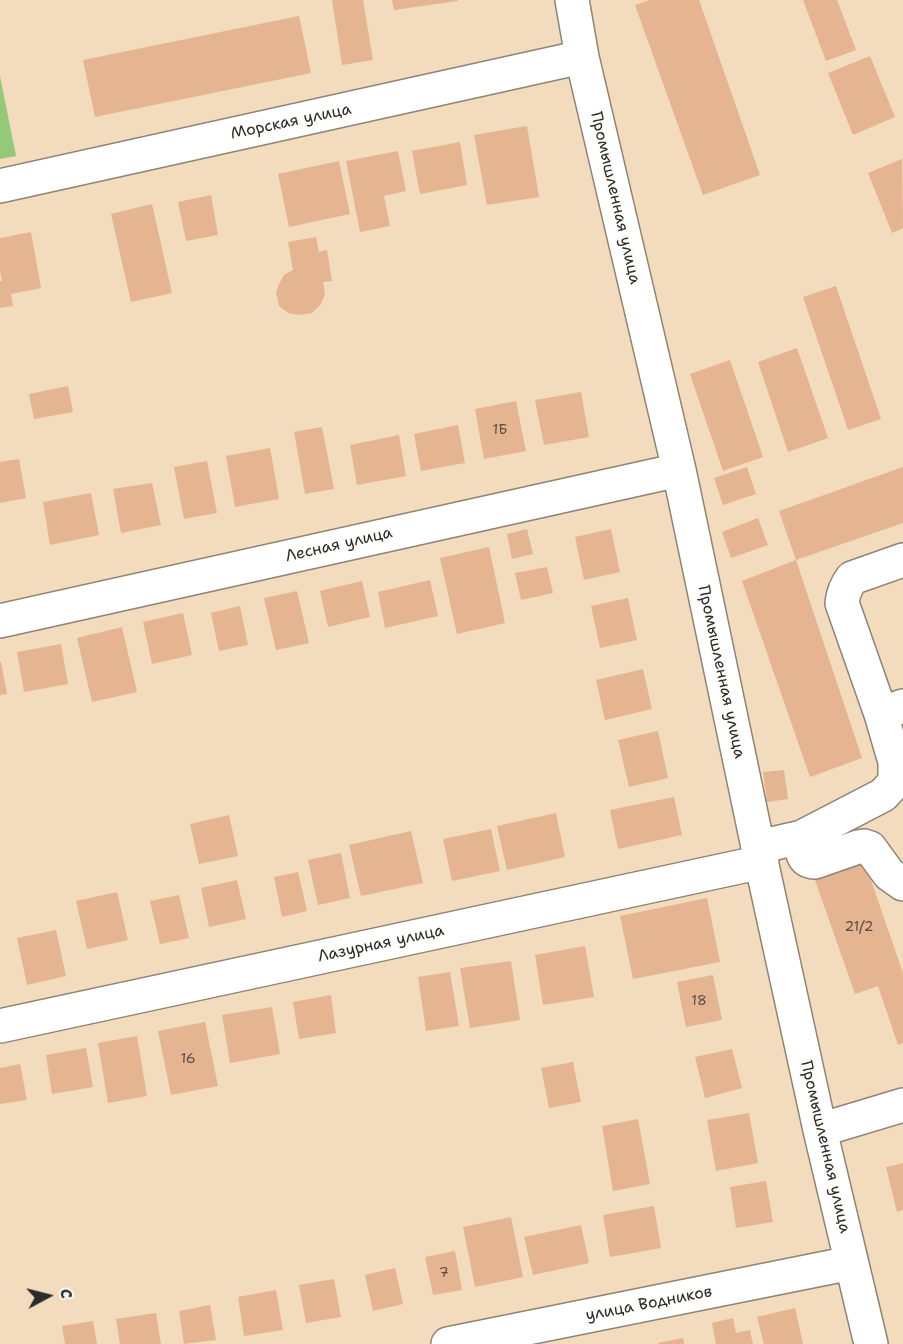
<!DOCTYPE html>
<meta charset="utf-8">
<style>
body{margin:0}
#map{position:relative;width:903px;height:1344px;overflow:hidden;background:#f3dbbd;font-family:"Shantell Sans",sans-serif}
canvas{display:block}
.north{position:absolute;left:18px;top:1266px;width:60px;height:60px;-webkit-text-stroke:4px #fdfcf7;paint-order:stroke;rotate:83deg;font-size:16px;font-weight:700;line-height:24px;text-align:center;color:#2b2b2b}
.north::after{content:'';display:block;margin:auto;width:21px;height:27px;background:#2b2b2b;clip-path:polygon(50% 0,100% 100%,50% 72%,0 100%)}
</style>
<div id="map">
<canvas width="903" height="1344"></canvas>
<div class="north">С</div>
</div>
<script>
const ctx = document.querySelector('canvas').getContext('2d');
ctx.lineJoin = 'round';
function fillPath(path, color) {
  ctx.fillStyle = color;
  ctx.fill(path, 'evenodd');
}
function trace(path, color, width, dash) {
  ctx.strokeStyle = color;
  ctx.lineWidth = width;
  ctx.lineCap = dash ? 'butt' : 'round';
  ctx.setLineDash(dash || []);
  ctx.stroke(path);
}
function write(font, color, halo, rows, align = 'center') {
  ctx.font = font + ' "Shantell Sans",sans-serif';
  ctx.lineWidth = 4.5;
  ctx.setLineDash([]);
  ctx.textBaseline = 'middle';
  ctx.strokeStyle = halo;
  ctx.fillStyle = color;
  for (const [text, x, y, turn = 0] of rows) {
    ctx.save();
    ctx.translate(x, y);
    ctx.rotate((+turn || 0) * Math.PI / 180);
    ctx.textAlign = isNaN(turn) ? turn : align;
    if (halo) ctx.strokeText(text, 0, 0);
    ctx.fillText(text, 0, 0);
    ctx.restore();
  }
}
const green = new Path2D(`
 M0 76 16 156 0 159Z`);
const building = new Path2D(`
 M332 0H363L373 60 342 65Z
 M392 0H457L458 1 394 10Z
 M650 0H699L760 175 703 195 635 5Z
 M803 0H837L856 50 826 61Z
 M299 16 311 73 95 117 83 60Z
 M870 56 895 117 853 135 828 73Z
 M527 126 539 197 487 205 474 135Z
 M460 142 467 185 420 194 412 151Z
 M398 151 406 191 384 196 390 226 360 232 346 161Z
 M902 159 903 228 892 233 868 173Z
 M339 161 350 214 289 227 278 174Z
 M211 195 218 235 186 241 178 202Z
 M152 204 172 293 131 302 111 214Z
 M31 232 41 288 11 294 13 306 0 308V281H2L0 271V238Z
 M316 237 319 252 327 250 332 281 323 282 325 294 321 304 312 313 299 315 288 313 279 306 276 293 279 284 284 275 293 270 288 242Z
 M836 286 881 419 848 430 803 297Z
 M797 348 828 438 788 452 758 362Z
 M730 360 763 457 723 471 690 374Z
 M68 386 73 412 34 419 29 394Z
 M581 392 589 437 544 445 535 400Z
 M516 401 526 451 484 459 475 409Z
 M458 425 465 463 421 471 414 434Z
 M322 427 334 489 305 494 294 432Z
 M399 435 406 476 357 485 350 445Z
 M270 448 279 499 235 507 226 456Z
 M19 459 26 498 0 503V462Z
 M207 461 217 513 184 519 174 467Z
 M747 467 756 494 723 505 714 478Z
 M903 467V523L796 560 779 511Z
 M152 483 161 525 121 533 113 489Z
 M91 493 99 535 50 545 43 502Z
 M758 518 768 545 731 558 722 532Z
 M527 529 533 554 512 559 507 534Z
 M611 529 620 572 584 580 575 537Z
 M489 547 505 623 457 634 440 558Z
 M796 560 862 758 810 777 742 581Z
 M547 567 553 593 521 600 515 573Z
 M430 580 438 616 385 628 378 592Z
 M362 581 370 617 328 627 320 591Z
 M297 591 309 643 276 650 264 598Z
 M628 598 637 640 600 648 591 606Z
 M240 606 248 645 219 651 211 613Z
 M183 613 192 655 152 664 143 622Z
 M122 627 137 692 92 702 77 638Z
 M61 644 68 684 24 692 17 652Z
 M0 662H1L7 694 0 695Z
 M643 669 652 709 605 720 596 680Z
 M658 731 668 778 629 787 618 740Z
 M784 770 788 799 767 802 763 772Z
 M674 797 682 835 618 849 610 810Z
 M556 813 565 857 507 870 497 826Z
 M229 815 238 856 199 864 190 824Z
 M491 829 500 871 452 881 443 839Z
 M411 831 423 883 361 896 349 845Z
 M341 853 350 898 318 905 308 860Z
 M865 863 903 973V1043L898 1045 878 986 855 994 815 880Z
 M298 872 307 911 282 917 274 877Z
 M237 880 246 919 209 927 201 888Z
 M117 892 128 940 87 949 76 901Z
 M179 895 189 938 160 944 150 901Z
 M707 898 720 962 633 979 620 916Z
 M56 930 66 976 27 985 17 938Z
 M585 946 594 997 543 1005 535 955Z
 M511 961 520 1020 470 1028 460 968Z
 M450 972 459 1026 426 1031 418 977Z
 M713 975 722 1020 686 1027 677 982Z
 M331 995 336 1033 299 1039 293 1002Z
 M272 1007 280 1054 230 1063 222 1015Z
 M205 1022 218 1086 171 1095 158 1031Z
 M137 1036 147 1096 108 1103 98 1043Z
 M86 1048 93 1087 52 1094 46 1055Z
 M732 1049 742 1088 705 1098 695 1057Z
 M573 1062 581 1102 549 1108 541 1068Z
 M20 1064 27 1100 0 1104V1068Z
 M749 1113 758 1163 716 1171 707 1120Z
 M638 1119 650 1184 613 1191 602 1126Z
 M903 1163V1210L897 1212 886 1167Z
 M766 1181 773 1222 736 1228 730 1187Z
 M654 1206 661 1248 610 1257 603 1215Z
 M511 1217 523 1277 475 1287 463 1227Z
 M581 1225 589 1263 533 1275 524 1237Z
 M455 1251 462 1290 433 1295 425 1257Z
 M395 1268 403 1304 373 1311 365 1275Z
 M334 1279 341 1317 306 1323 299 1285Z
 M276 1290 283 1330 244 1336 238 1297Z
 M210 1305 216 1340 184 1344 179 1311Z
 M795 1308 803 1344H764L757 1317Z
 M156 1313 161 1344H120L116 1319Z
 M733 1318 736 1333 750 1330 753 1344H716L712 1323Z
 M93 1321 97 1344H65L62 1326Z
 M683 1338 684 1344H658V1343Z`);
const minor = new Path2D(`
 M572 0 582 57 679 470 758 847 820 1130 871 1344
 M0 186 582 57
 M0 621 679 470
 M881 714 842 603C843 593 846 586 852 578L903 560
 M802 837C802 849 800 861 815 862L858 847 864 846 870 848 889 874 903 884
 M758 847 802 837 883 795 895 782V762L881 714 903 706
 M0 1026 762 862
 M820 1130 903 1105
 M448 1344 851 1263`);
const numberNames = [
 ["1Б",500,430],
 ["21/2",859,927],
 ["18",699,1001],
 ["16",188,1059],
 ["7",444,1273]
];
const streetNames = [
 ["Морская улица",291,122,-12],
 ["Промышленная улица",615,198,77],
 ["Лесная улица",339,545,-13],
 ["Промышленная улица",721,672,78],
 ["Лазурная улица",381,944,-12],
 ["Промышленная улица",825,1147,77],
 ["улица Водников",649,1304,-11]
];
fillPath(green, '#95c97a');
fillPath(building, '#e5b491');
trace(minor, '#8f8374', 36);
trace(minor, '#fff', 33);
write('14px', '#5a4d44', null, numberNames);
write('16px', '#2b2b2b', '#fdfcf7', streetNames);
</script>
